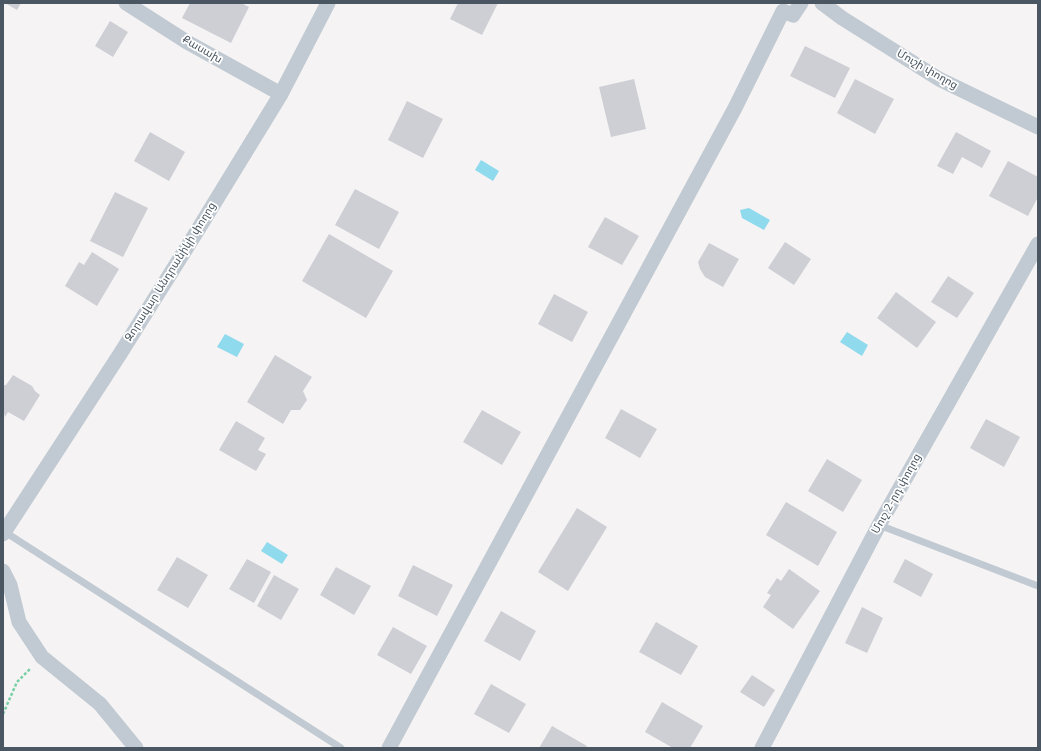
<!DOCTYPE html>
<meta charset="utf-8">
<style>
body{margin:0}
#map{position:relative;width:1041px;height:751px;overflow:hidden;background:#f5f3f3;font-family:"Nunito Sans",sans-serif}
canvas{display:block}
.frame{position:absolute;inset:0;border:4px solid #4a5661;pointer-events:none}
</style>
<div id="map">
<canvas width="1041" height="751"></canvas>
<div class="frame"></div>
</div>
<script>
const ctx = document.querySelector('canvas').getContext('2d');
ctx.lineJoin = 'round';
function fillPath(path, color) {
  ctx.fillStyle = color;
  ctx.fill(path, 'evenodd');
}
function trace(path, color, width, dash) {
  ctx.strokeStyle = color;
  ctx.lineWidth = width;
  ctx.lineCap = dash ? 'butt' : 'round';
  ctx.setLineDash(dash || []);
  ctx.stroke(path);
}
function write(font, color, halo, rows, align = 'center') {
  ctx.font = font + ' "Nunito Sans","Noto Sans Armenian",sans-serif';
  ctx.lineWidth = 3.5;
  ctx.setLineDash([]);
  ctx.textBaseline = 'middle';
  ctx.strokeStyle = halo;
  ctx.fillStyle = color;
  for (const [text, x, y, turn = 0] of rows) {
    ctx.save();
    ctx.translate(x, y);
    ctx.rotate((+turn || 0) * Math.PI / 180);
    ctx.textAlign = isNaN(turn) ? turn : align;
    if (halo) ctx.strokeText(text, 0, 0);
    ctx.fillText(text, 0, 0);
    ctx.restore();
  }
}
const water = new Path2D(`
 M481 160 499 171 493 181 475 170Z
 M749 208 770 220 764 230 742 218 740 210Z
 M847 332 868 345 862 356 840 342Z
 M225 334 244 344 237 357 217 347Z
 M267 542 288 555 282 564 261 551Z`);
const building = new Path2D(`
 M5 3H21L17 10Z
 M190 3H241L249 7 231 43 182 18Z
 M458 3H498L482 35 450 19Z
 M110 21 128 32 113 57 95 46Z
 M805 46 850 68 835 98 790 76Z
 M634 79 646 129 611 137 599 87Z
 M855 79 894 99 875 134 837 113Z
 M407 101 443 119 423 158 388 140Z
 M150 132 185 152 169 181 134 161Z
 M956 132 991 151 982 168 962 157 953 174 937 166Z
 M1008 161 1038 177V197L1028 216 989 196Z
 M355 189 399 212 379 249 335 225Z
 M115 192 148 208 123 257 90 241Z
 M605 217 639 236 622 265 588 247Z
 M329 234 393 271 366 318 302 281Z
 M785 242 811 259 794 285 768 268Z
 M709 243 739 259 723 287 705 277 700 269 698 262Z
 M92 252 119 269 97 306 65 286 79 262 84 265Z
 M948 276 974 293 957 318 931 302Z
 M896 292 936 322 917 348 877 318Z
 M554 294 588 312 572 342 538 324Z
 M275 355 312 377 303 391 307 400 300 410H291L283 424 247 402Z
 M13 375 32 386 35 391 40 395 24 421 8 412 5 417 3 409V385H6Z
 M621 409 657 429 640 458 605 438Z
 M482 410 521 432 502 465 463 442Z
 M986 419 1020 437 1004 467 970 448Z
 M236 421 265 438 258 450 266 454 256 471 219 450Z
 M827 459 862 480 843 512 808 491Z
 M786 502 837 532 818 566 766 535Z
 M577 508 607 527 568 591 538 572Z
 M177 557 208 575 188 608 157 590Z
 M247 559 271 572 254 603 229 589Z
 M905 559 933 574 921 597 893 582Z
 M413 565 453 585 437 616 398 596Z
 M336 567 371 586 354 615 320 595Z
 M789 569 820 591 793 629 763 607 771 595 767 593 777 578 781 581Z
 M274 575 299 589 281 620 257 606Z
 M862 607 883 618 867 653 845 643Z
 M501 611 536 631 520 661 484 641Z
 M656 622 698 646 681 675 639 652Z
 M393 627 427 646 411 674 377 655Z
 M752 675 775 690 764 707 740 692Z
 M491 684 526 704 509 733 474 714Z
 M662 702 703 726 690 748H673L645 732Z
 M552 726 587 746 586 748H539Z`);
const path = new Path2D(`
 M3 714 17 682 31 668`);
const service = new Path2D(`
 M879 525 1038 586
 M5 532 341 748`);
const minor = new Path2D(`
 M126 3 187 42 281 94
 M822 3 842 18 939 79 1038 127
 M3 534 120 354 199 228 281 94 328 3
 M3 571 10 585 19 622 42 657 100 704 136 748
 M389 748 735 108 783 11 793 15 801 3
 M762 748 879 525 1038 244`);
const streetNames = [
 ["Քասախ",202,50,30],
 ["Մուշի փողոց",927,70,30],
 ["Զորավար Անդրանիկի փողոց",171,272,-58],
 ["Մուշ 2-րդ փողոց",897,494,-61]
];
fillPath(water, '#90daee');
fillPath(building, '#cdcfd5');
trace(path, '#7ad0a6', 2.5, [3, 2]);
trace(service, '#c1cad2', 7);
trace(minor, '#c1cad2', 15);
write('11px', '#4a5661', '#fff', streetNames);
</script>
